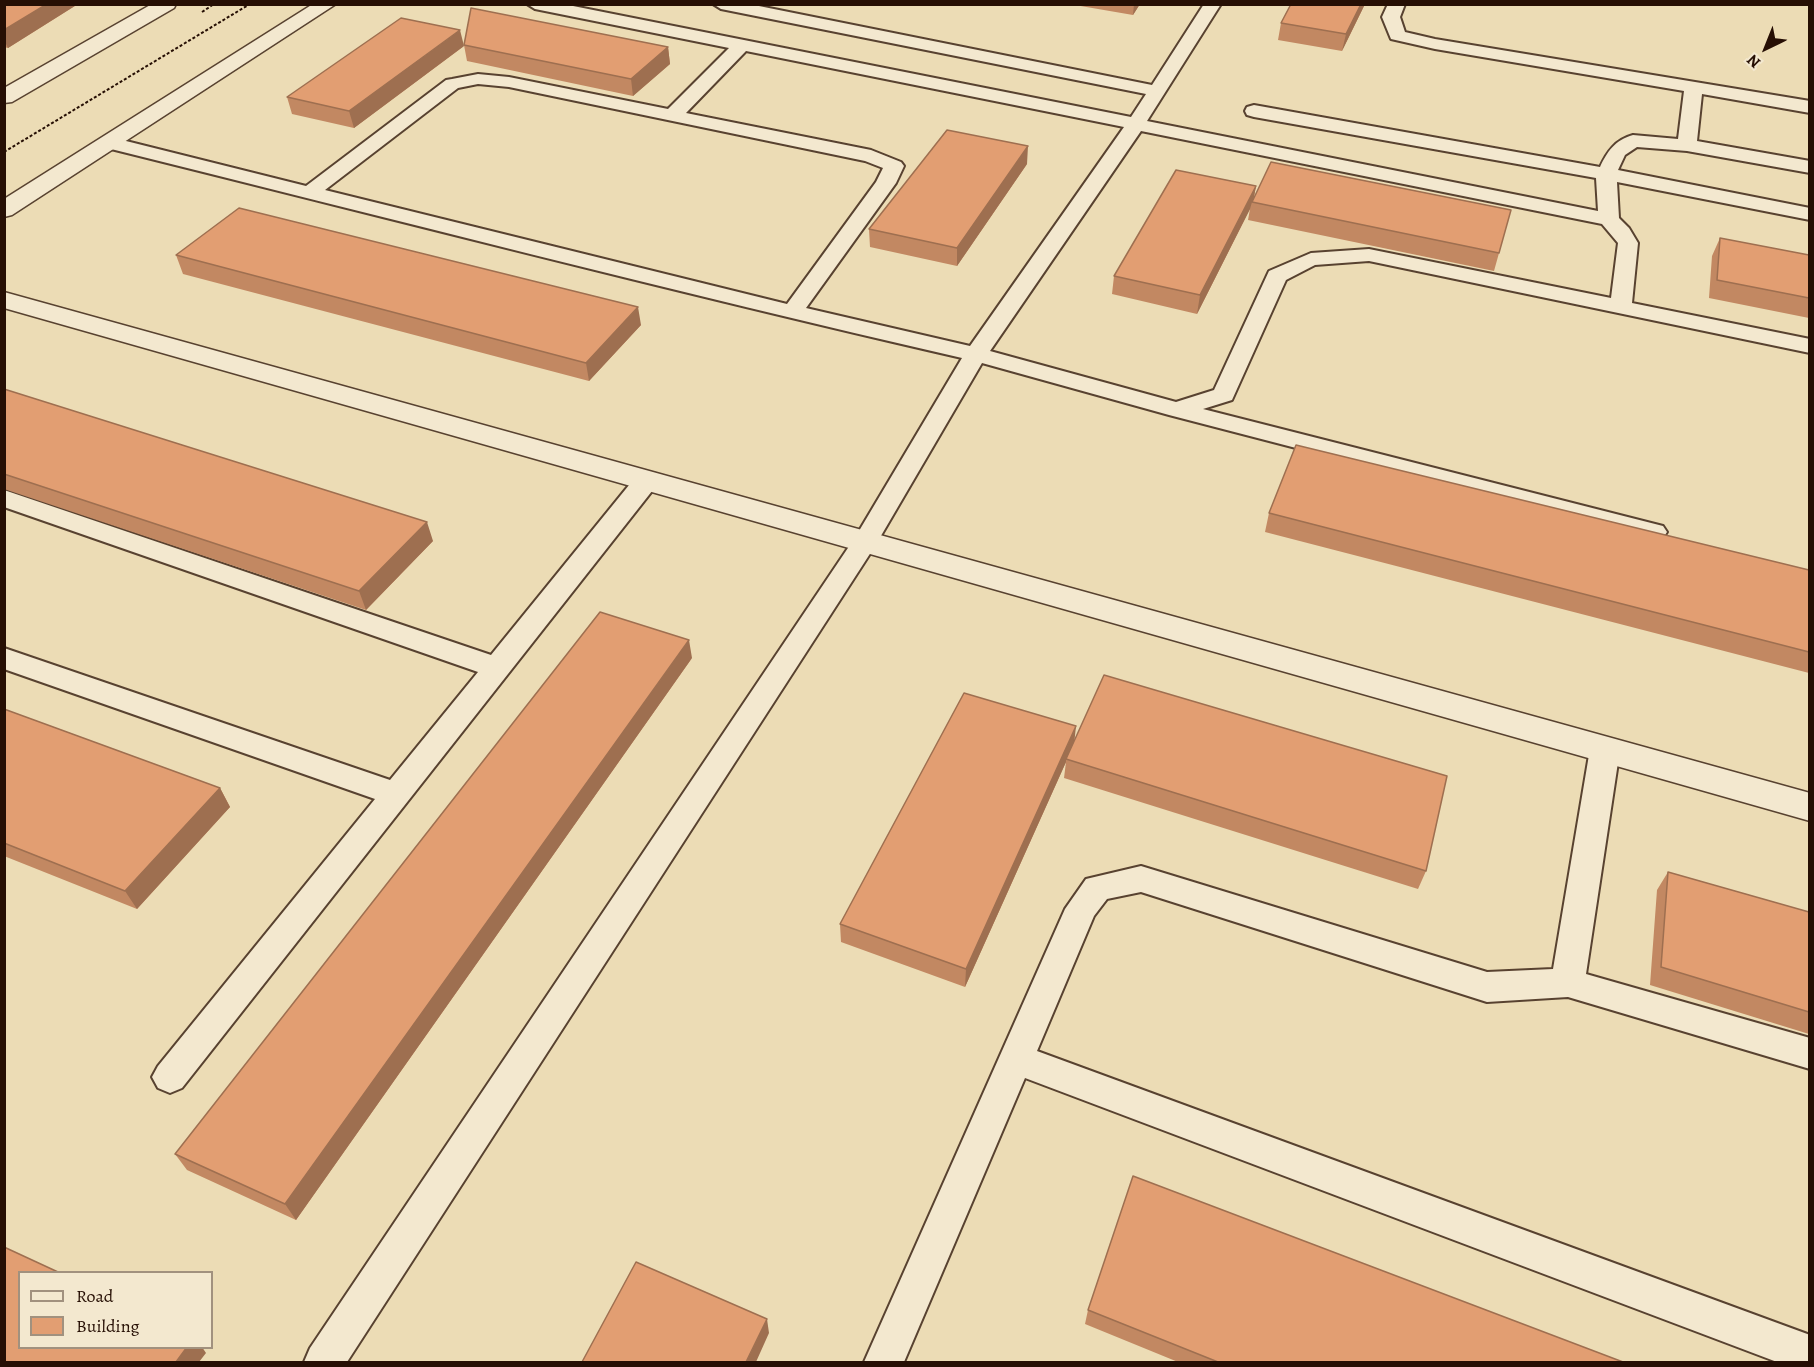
<!DOCTYPE html>
<style>
body{margin:0}
#map{position:relative;width:1814px;height:1367px;overflow:hidden;background:#ecdcb5;font-family:Alegreya,serif}
canvas{display:block}
.frame{position:absolute;inset:0;border:6px solid #260f04;pointer-events:none}
.legend{position:absolute;left:18px;top:1271px;width:195px;height:78px;box-sizing:border-box;background:#f3e8cf;border:2px solid #a1917e;margin:0;padding:8px 10px;list-style:none;font-size:18px;color:#260f04}
.legend li{display:flex;align-items:center;gap:12px;height:30px}
.legend b{width:30px;border:2px solid #a1917e}
.north{position:absolute;left:1736px;top:18px;width:60px;height:60px;-webkit-text-stroke:4px #f3e8cf;paint-order:stroke;rotate:223deg;font-size:16px;font-weight:700;line-height:24px;text-align:center;color:#260f04}
.north::after{content:'';display:block;margin:auto;width:21px;height:27px;background:#260f04;clip-path:polygon(50% 0,100% 100%,50% 72%,0 100%)}
</style>
<div id="map">
<canvas width="1814" height="1367"></canvas>
<div class="frame"></div>
<ul class="legend">
<li><b style="height:8px;background:#f3e8cf"></b>Road</li>
<li><b style="height:16px;background:#e29e72"></b>Building</li>
</ul>
<div class="north">N</div>
</div>
<script>
const ctx = document.querySelector('canvas').getContext('2d');
ctx.lineJoin = 'round';
function trace(path, color, width, dash) {
  ctx.strokeStyle = color;
  ctx.lineWidth = width;
  ctx.lineCap = dash ? 'butt' : 'round';
  ctx.setLineDash(dash || []);
  ctx.stroke(path);
}
function fillPath(path, color) {
  ctx.fillStyle = color;
  ctx.fill(path, 'evenodd');
}
const path = new Path2D(`
 M202 12 214 4
 M4 152 250 4`);
const lane = new Path2D(`
 M527 4H563L1131 117 1146 94 721 9 713 4H749L1152 85 1204 4H1221L1147 121 1598 211 1596 178 1254 117 1247 115 1245 111 1247 107 1254 105 1600 167C1607 152 1615 140 1633 135L1678 139 1684 91 1435 49 1391 39 1382 17 1388 4H1405L1400 17 1405 32 1435 39 1810 101V113L1702 94 1697 141 1810 161V173L1687 151 1637 147 1625 155 1618 170 1810 208V220L1617 182 1619 218 1629 228 1638 243 1632 303 1810 339V353L1369 261 1315 265 1286 280 1232 400 1203 409 1663 526 1667 532 1663 538 1654 541 1169 415 982 363 875 546 347 1362H304L310 1348 856 536 962 358C675 292 389 218 103 147L100 143 103 139 110 137 306 186 446 80 452 79 478 74 509 77 668 109 729 48 535 9ZM746 51 1124 127 970 346 806 308 896 183 904 166 901 162 871 150 686 113ZM478 84 509 87 865 161 883 168 876 182 787 304 325 190 458 88ZM1141 131 1602 224 1618 243 1611 298 1369 249 1311 253 1269 271 1214 390 1176 402 990 351Z
 M647 472 656 474 660 480 656 486 182 1088 170 1093 158 1088 152 1077 158 1066 375 799 4 669V648L390 780 478 672 4 507V490L491 655 638 474Z
 M1605 738 1615 741 1620 749 1586 974 1810 1038V1069L1568 997 1487 1002 1141 892 1107 899 1094 916 1037 1051 1810 1335V1362H1777L1025 1078 904 1362H864L1065 909 1086 879 1141 866 1487 972 1553 969 1590 749 1595 741Z`);
const street = new Path2D(`
 M152 4H176L174 8 12 102 4 103V88Z
 M313 4H336L12 215 4 217V199Z
 M4 292 1810 793V821L4 308Z`);
const wall = new Path2D(`
 M4 4H78L8 48 4 47Z
 M1069 4H1140L1133 15Z
 M1291 4H1365L1342 51 1278 40 1281 23Z
 M464 45 668 47 670 64 633 96 467 61Z
 M464 46 354 128 292 114 287 97Z
 M1027 164 957 266 870 247 869 229Z
 M1256 186 1254 197 1499 253 1494 271 1248 220 1250 209 1197 314 1112 294 1114 276Z
 M1720 238 1809 255V318L1709 298 1712 256Z
 M176 255 641 325 589 381 183 274Z
 M4 389 433 541 366 610 4 489Z
 M1269 513 1809 570V673L1265 532Z
 M692 658 296 1220 187 1170 175 1154Z
 M4 709 220 788 230 807 137 909 4 856Z
 M1074 742 1426 871 1418 889 1064 778 1066 762 965 987 841 942 840 924Z
 M1668 872 1809 912V1034L1650 985 1657 890Z
 M1088 1310 1623 1362H1178L1085 1324Z`);
const shadedWall = new Path2D(`
 M47 4H78L8 48 4 40V30Z
 M1134 4H1140L1133 15Z
 M1361 4H1365L1342 51 1346 34Z
 M460 30 464 46 354 128 349 111Z
 M668 47 670 64 633 96 631 79Z
 M1028 146 1027 164 957 266V248Z
 M1256 186 1253 202H1252L1250 209 1197 314 1200 295Z
 M638 307 641 325 589 381 586 363Z
 M427 522 433 541 366 610 359 591Z
 M689 640 692 658 296 1220 285 1204Z
 M1076 726 1074 745 1066 759V762L965 987 966 969Z
 M220 788 230 807 137 909 125 891Z
 M767 1319 769 1333 756 1362H746Z
 M187 1347H202L206 1353 199 1362H176Z`);
const building = new Path2D(`
 M4 4H47L4 30Z
 M1291 4H1361L1346 34 1281 23Z
 M471 8 668 47 631 79 464 45Z
 M401 18 460 30 349 111 287 97Z
 M947 130 1028 146 957 248 869 229Z
 M1271 162 1511 210 1499 253 1252 202Z
 M1176 170 1256 186 1200 295 1114 276Z
 M239 208 638 307 586 363 176 255Z
 M1720 238 1809 255V298L1717 280Z
 M4 389 427 522 359 591 4 474Z
 M1296 445 1809 570V652L1269 513Z
 M600 612 689 640 285 1204 175 1154Z
 M1104 675 1447 776 1426 871 1066 759Z
 M964 693 1076 726 966 969 840 924Z
 M4 709 220 788 125 891 4 843Z
 M1668 872 1809 912V1012L1661 967Z
 M1133 1176 1623 1362H1218L1088 1310Z
 M4 1247 58 1272H20V1347H187L176 1362H4Z
 M636 1262 767 1319 746 1362H582Z`);
trace(lane, '#584230', 4);
trace(street, '#584230', 3);
trace(path, '#260f04', 2, [3, 2]);
fillPath(lane, '#f3e8cf');
fillPath(street, '#f3e8cf');
fillPath(wall, '#c28862');
fillPath(shadedWall, '#9e6f50');
fillPath(building, '#e29e72');
trace(building, '#9e6f50', 1.5);
</script>
